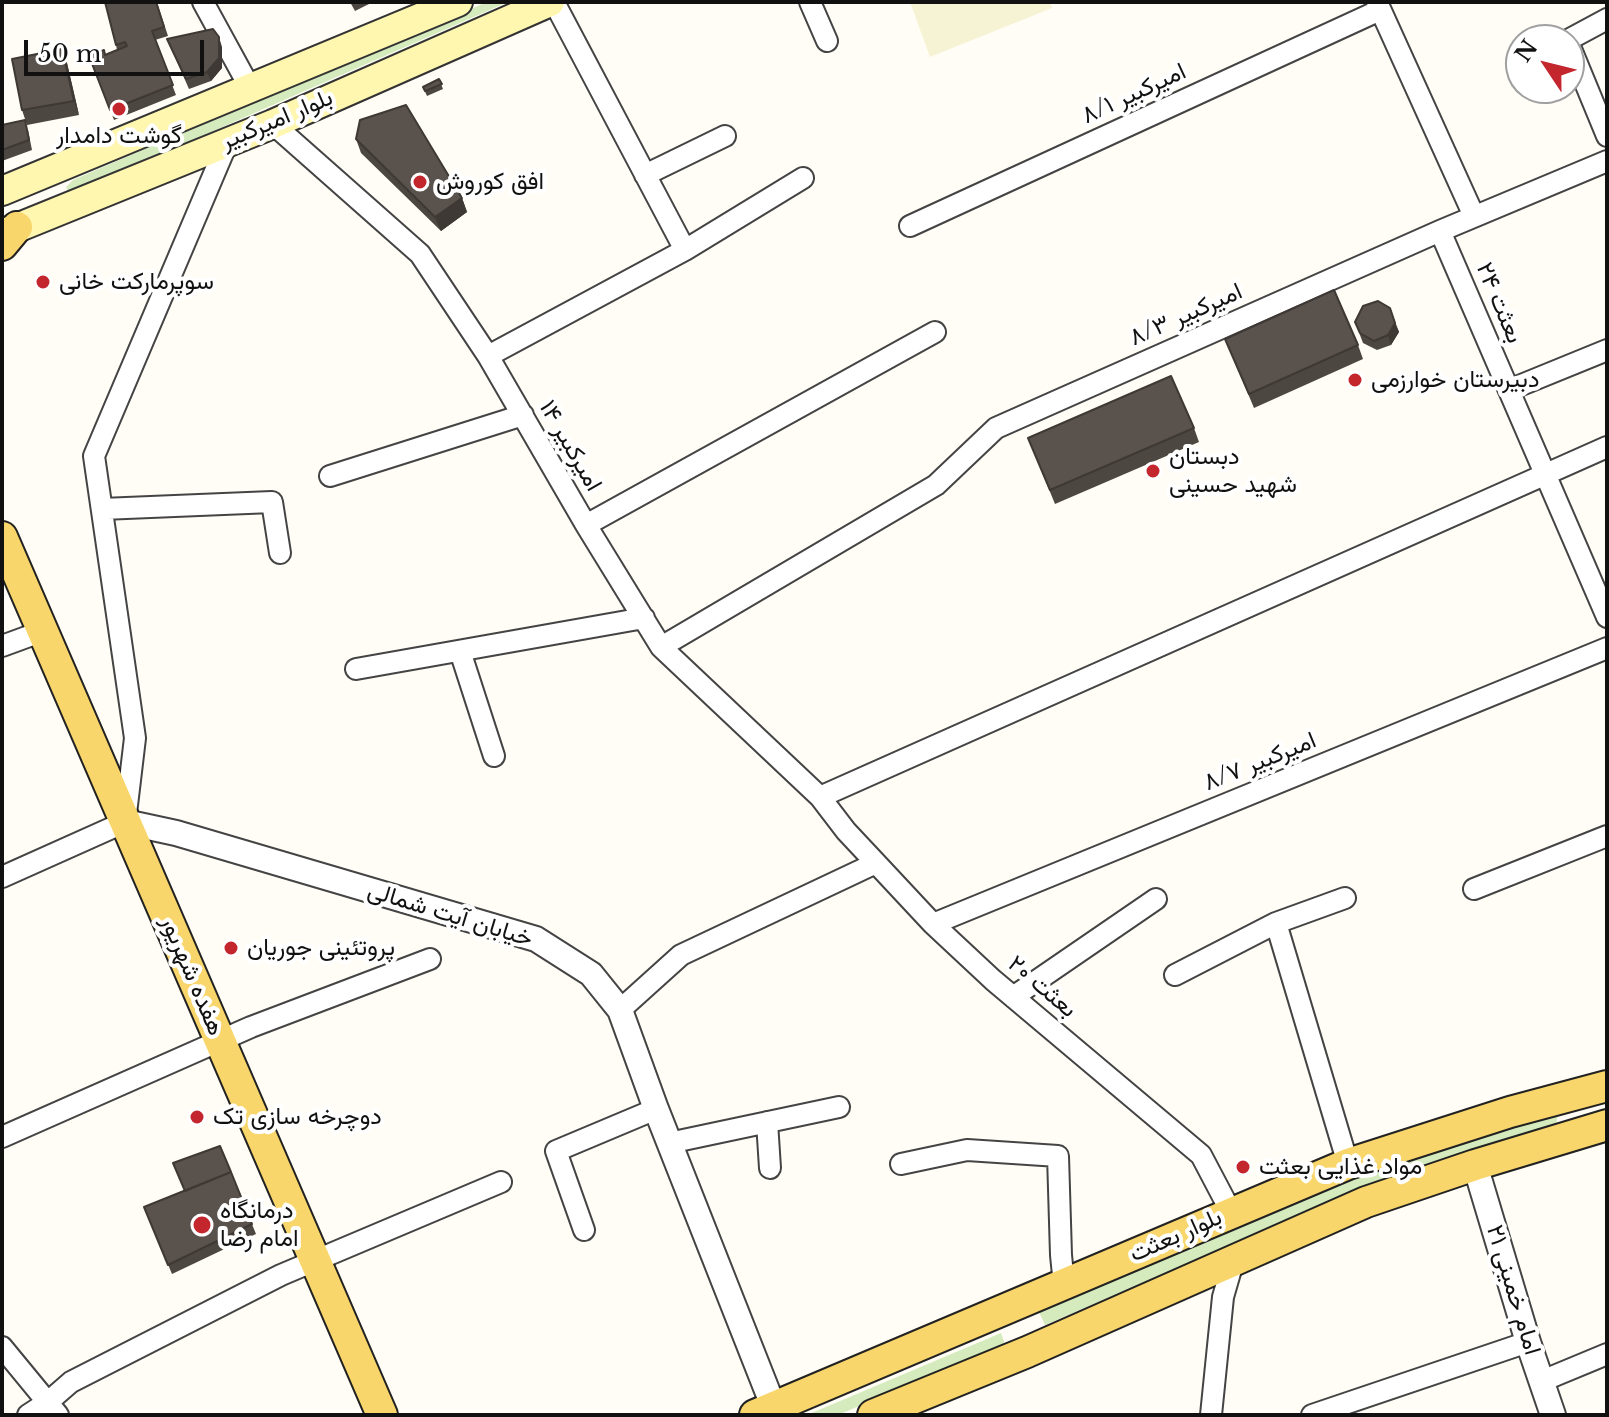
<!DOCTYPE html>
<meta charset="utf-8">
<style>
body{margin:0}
#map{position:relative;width:1609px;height:1417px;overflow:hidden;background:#fffdf5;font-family:"Libre Baskerville",serif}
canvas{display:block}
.frame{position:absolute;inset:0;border:4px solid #111;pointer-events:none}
.north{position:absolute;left:1505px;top:24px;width:80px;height:80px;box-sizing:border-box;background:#fff;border:2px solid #a0a0a0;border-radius:50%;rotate:305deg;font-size:22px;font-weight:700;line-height:32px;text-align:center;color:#111}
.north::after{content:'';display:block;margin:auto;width:28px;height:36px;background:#c4262e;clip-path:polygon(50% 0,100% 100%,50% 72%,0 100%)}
.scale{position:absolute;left:24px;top:40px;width:180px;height:36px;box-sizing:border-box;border:4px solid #111;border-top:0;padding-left:10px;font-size:24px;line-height:28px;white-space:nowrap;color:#111;-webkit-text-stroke:6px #fff;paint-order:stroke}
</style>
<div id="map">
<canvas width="1609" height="1417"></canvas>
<div class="frame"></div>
<div class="north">N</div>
<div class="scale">50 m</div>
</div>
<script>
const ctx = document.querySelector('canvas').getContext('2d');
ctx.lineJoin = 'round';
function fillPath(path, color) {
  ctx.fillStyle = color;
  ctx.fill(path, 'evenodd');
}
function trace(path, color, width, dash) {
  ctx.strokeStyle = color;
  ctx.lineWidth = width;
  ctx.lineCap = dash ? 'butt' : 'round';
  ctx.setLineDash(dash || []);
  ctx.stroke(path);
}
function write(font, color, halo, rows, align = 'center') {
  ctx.font = font + ' "Libre Baskerville",Vazirmatn,serif';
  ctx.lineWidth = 8;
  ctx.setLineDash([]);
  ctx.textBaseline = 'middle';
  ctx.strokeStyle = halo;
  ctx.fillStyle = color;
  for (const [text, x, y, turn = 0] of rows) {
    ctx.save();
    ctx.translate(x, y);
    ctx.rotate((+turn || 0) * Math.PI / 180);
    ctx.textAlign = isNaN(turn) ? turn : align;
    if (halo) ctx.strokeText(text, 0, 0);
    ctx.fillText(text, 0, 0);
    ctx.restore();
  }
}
const farmland = new Path2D(`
 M910 2H1050L1052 8 930 57Z`);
const green = new Path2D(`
 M487 2H508L76 191H68L66 187 73 180Z
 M1558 1113 1556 1126 1386 1178 1045 1325 1039 1312 1204 1240 1395 1162Z
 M1001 1333 1005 1344 838 1415H807Z`);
const minor = new Path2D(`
 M203 2 250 88
 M554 2 685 250
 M810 2 827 41
 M1377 2 1474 216
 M1568 40 1607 19
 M1569 44 1607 136
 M273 124 420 254 488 356 586 525 661 647 820 797 846 831 876 863 933 924 993 980 1201 1155 1231 1212
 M645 175 725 136
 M910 226 1380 10
 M1440 231 1607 617
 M488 356 685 250 803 178
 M1509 390 1607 350
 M330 476 523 415
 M102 509 272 502 280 553
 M586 525 935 332
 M2 646 43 631
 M661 647 936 485 996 428 1440 231 1607 161
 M460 651 494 756
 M356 669 644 618
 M820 797 1607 447
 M2 877 125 822 135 738 94 456 228 141
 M1474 889 1607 836
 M1276 923 1348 1164
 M933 924 1607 648
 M1175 975 1276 923 1345 898
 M1013 997 1156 899
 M620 1010 681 955 876 863
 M767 1122 770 1168
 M2 1137 251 1027 430 959
 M669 1143 839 1107
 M901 1164 967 1150 1058 1156 1061 1255 1064 1285
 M584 1230 556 1151 656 1109
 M2 1347 58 1415
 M1542 1381 1607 1354
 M28 1415 48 1402 71 1382 281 1275 501 1182
 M1211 1415 1223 1297 1234 1259
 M1312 1415 1528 1342`);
const tertiary = new Path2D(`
 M125 822 176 833 536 939 591 974 620 1010 656 1109 774 1408
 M1475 1165 1528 1342 1553 1415`);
const secondary = new Path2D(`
 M2 191 458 2
 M2 234 273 124 550 2`);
const primary = new Path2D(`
 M2 245 17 227
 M2 537 382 1415
 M755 1415 1348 1164 1510 1112 1607 1086
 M873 1415 1027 1352 1366 1202 1475 1165 1607 1125`);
const wall = new Path2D(`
 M157 2 168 36 155 40 176 95 114 120 89 56 105 55 117 50 116 45Z
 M350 2H373L355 11Z
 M167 39 222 47V68L211 81 189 89Z
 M62 49 67 63 79 115 27 125 22 110Z
 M439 79 443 89 427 96 423 87Z
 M2 125 28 130 32 150 2 161Z
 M356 139 462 198 467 212 441 231 361 153Z
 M1390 308 1399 332 1391 345 1377 350 1363 343 1355 322Z
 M1225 339 1358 345 1363 359 1254 408Z
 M1194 428 1199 442 1055 504 1028 438Z
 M220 1146 256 1234 172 1274 148 1217 184 1191Z`);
const shadedWall = new Path2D(`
 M219 37 222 47V68L211 81 207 72Z
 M62 49 67 63 79 115 74 101Z
 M462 198 467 212 441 231 435 217Z
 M1395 323 1399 332 1391 345 1388 335Z`);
const building = new Path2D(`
 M105 2H156L164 27 152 31 173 85 110 110 89 56 104 50 105 55 127 46 125 42 116 45Z
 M213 29 219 37V58L207 72 186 79 167 39Z
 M62 49 74 101 22 110 12 59Z
 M439 79 442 84 425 91 423 87Z
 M406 105 462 198 435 217 356 139 360 120Z
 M25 120 29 140 2 150V125Z
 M1334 290 1358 345 1249 394 1225 339Z
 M1378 301 1390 308 1395 323 1388 335 1374 341 1360 333 1355 322 1363 306Z
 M1171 376 1194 428 1050 490 1028 438Z
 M220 1146 231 1172 185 1191 173 1163Z
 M231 1172 252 1224 168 1265 144 1207Z`);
const markers = [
 [119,109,8,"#c4262e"],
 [420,182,8,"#c4262e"],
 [43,282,8,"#c4262e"],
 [1355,380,8,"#c4262e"],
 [1153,471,8,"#c4262e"],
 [231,948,8,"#c4262e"],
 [197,1117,8,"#c4262e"],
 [1243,1167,8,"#c4262e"],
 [202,1225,10,"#c4262e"]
];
const streetNames = [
 ["امیرکبیر ۸/۱",1134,94,-25],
 ["بلوار امیرکبیر",277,120,-23],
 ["بعثت ۲۴",1499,303,67],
 ["امیرکبیر ۸/۳",1186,315,-24],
 ["امیرکبیر ۱۴",570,446,60],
 ["امیرکبیر ۸/۷",1260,762,-22],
 ["خیابان آیت شمالی",450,915,17],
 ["هفده شهریور",192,976,67],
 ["بعثت ۲۰",1042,987,40],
 ["بلوار بعثت",1176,1236,-24],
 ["امام خمینی ۲۱",1513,1290,73]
];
const poiNames = [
 ["گوشت دامدار",119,136,"center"],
 ["افق کوروش",436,182],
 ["سوپرمارکت خانی",59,282],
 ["دبیرستان خوارزمی",1371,380],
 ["دبستان",1169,457],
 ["شهید حسینی",1169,485],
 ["پروتئینی جوریان",247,948],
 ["دوچرخه سازی تک",213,1117],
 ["مواد غذایی بعثت",1259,1167],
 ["درمانگاه",220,1211],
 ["امام رضا",220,1239]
];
fillPath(farmland, '#f6f3d4');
fillPath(green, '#d5ebbd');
trace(minor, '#444', 24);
trace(tertiary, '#444', 28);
trace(secondary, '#333', 32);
trace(primary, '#222', 34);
trace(minor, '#fff', 20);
trace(tertiary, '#fff', 24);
trace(secondary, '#fff6b0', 28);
trace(primary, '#f9d66b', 30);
fillPath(wall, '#4d4742');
fillPath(shadedWall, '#3f3936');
fillPath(building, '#5a524d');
trace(building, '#3f3936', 2);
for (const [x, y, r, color] of markers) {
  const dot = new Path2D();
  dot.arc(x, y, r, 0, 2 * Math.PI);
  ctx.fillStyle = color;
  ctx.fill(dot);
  trace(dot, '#fff', 3);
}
write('24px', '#111', '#fff', streetNames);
write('24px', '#111', '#fff', poiNames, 'left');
</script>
